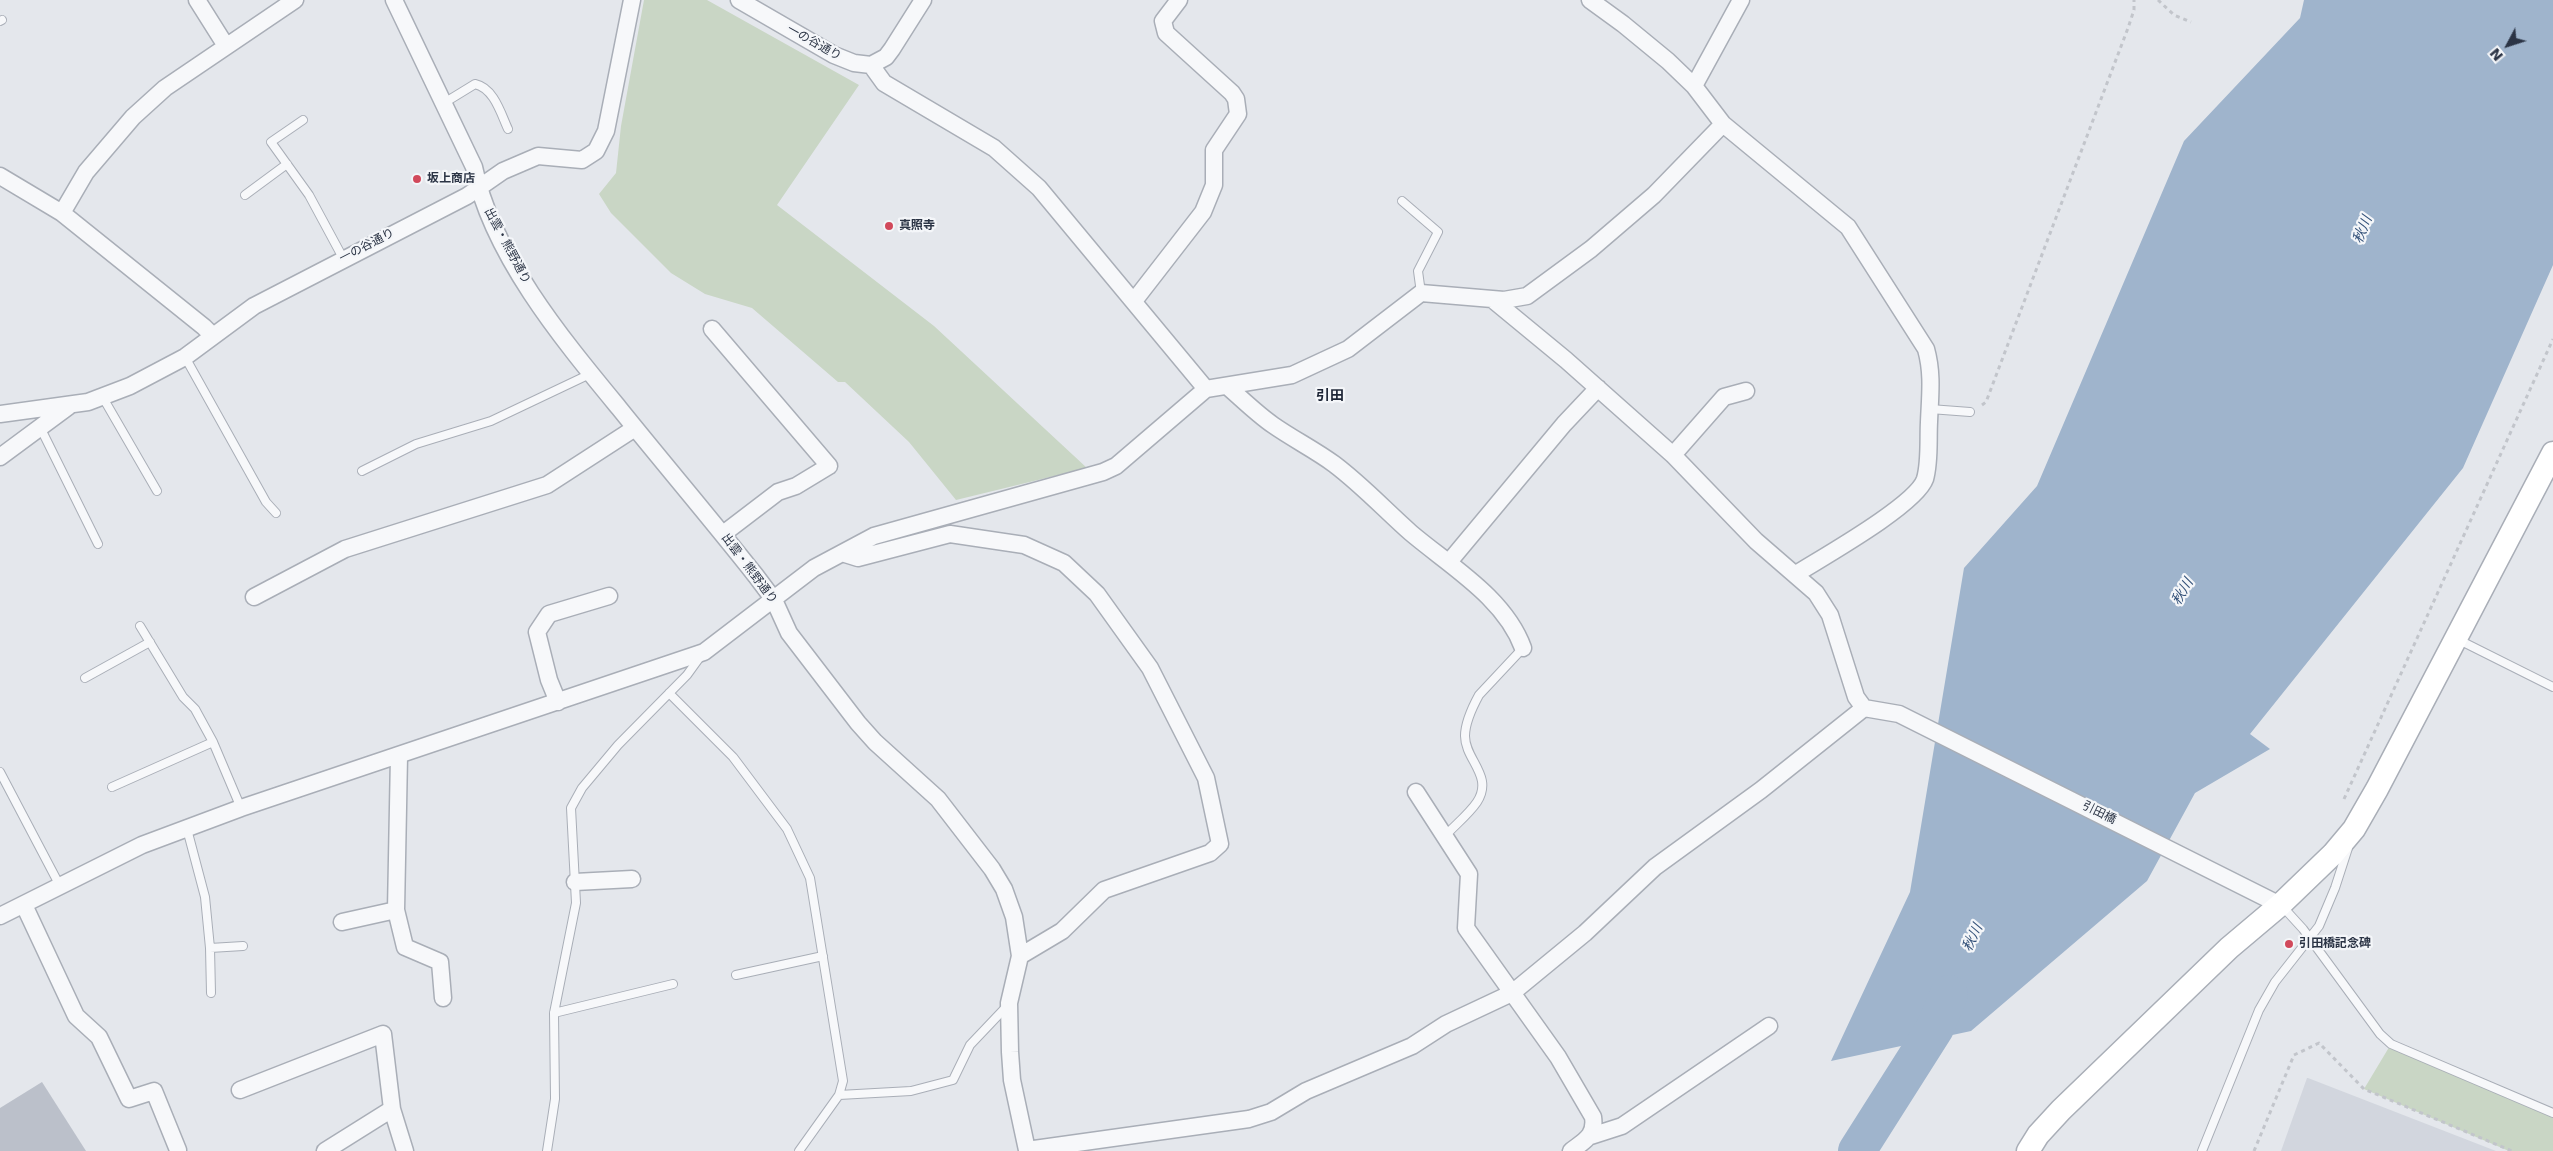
<!DOCTYPE html>
<meta charset="utf-8">
<style>
body{margin:0}
#map{position:relative;width:2553px;height:1151px;overflow:hidden;background:#e4e7ec;font-family:"DejaVu Sans",sans-serif}
canvas{display:block}
.north{position:absolute;left:2483px;top:20px;width:50px;height:50px;-webkit-text-stroke:4px #f4f6f9;paint-order:stroke;rotate:230deg;font-size:14px;font-weight:700;line-height:20px;text-align:center;color:#2b3445}
.north::after{content:'';display:block;margin:auto;width:18px;height:22px;background:#2b3445;clip-path:polygon(50% 0,100% 100%,50% 72%,0 100%)}
</style>
<div id="map">
<canvas width="2553" height="1151"></canvas>
<div class="north">N</div>
</div>
<script>
const ctx = document.querySelector('canvas').getContext('2d');
ctx.lineJoin = 'round';
function fillPath(path, color) {
  ctx.fillStyle = color;
  ctx.fill(path, 'evenodd');
}
function trace(path, color, width, dash) {
  ctx.strokeStyle = color;
  ctx.lineWidth = width;
  ctx.lineCap = dash ? 'butt' : 'round';
  ctx.setLineDash(dash || []);
  ctx.stroke(path);
}
function write(font, color, halo, rows, align = 'center') {
  ctx.font = font + ' "DejaVu Sans","Noto Sans JP",sans-serif';
  ctx.lineWidth = 4.5;
  ctx.setLineDash([]);
  ctx.textBaseline = 'middle';
  ctx.strokeStyle = halo;
  ctx.fillStyle = color;
  for (const [text, x, y, turn = 0] of rows) {
    ctx.save();
    ctx.translate(x, y);
    ctx.rotate((+turn || 0) * Math.PI / 180);
    ctx.textAlign = isNaN(turn) ? turn : align;
    if (halo) ctx.strokeText(text, 0, 0);
    ctx.fillText(text, 0, 0);
    ctx.restore();
  }
}
const built = new Path2D(`
 M2307 1078H2308L2496 1151H2281Z`);
const green = new Path2D(`
 M644 0H707L859 85 777 205 934 326 1087 468 956 500 909 442 845 382H838L752 308 705 294 671 273 611 213 599 194 616 173 621 126Z
 M2391 1044 2553 1112V1151H2509L2364 1089Z`);
const water = new Path2D(`
 M2304 0H2553V265L2463 468 2250 734 2270 749 2195 793 2147 881 1971 1031 1831 1061 1910 892 1964 568 2037 486 2184 141 2300 18Z`);
const river = new Path2D(`
 M1857 1151 1935 1028 1949 994`);
const building = new Path2D(`
 M42 1082 86 1151H0V1108Z`);
const path = new Path2D(`
 M2158 0 2174 15 2191 22
 M1982 405 1986 402 2128 28 2134 10V0
 M2344 799 2553 339
 M2254 1151 2294 1055 2319 1043 2364 1089 2512 1151`);
const lane = new Path2D(`
 M0 21 2 20
 M444 103 475 84C494 88 501 114 508 129
 M303 120 271 142 309 195 343 258
 M245 195 287 164
 M1402 201 1438 232 1418 271 1421 293
 M185 357 266 502 276 513
 M102 396 157 491
 M1930 409 1970 412
 M40 427 98 544
 M362 471 416 444 491 421 590 374
 M140 626 183 697 195 709 213 742 241 808
 M2457 639 2553 687
 M85 678 150 642
 M669 693 733 757 787 829 810 878 843 1081 839 1095 799 1151
 M0 772 60 886
 M112 787 213 742
 M187 829 205 897 210 948 243 946
 M1445 836C1455 825 1469 814 1477 802 1494 776 1465 760 1465 736 1465 723 1473 706 1479 695L1523 648
 M2282 906 2303 929 2380 1034 2391 1044 2553 1113
 M210 948 211 993
 M736 975 823 956
 M554 1013 673 984
 M839 1095 911 1091 953 1080 970 1045 1008 1005
 M547 1151 555 1099 554 1013 576 903 571 808 582 788 618 745 687 675 700 657
 M2202 1151 2259 1010 2275 982 2319 926 2335 888 2348 848`);
const street = new Path2D(`
 M197 0 226 46
 M394 0 474 167C492 255 563 340 619 408 664 464 711 519 756 576L774 600 789 633 858 723 875 742 938 799 992 869 1004 889 1014 917 1020 956 1009 1003 1010 1052 1012 1080 1027 1150
 M739 0 834 55 854 63 871 65 886 57 892 49 923 0
 M1590 0 1623 24 1668 61 1694 86 1723 124 1848 227 1926 349C1933 374 1930 396 1929 422 1928 440 1930 462 1925 479 1916 505 1823 557 1796 574
 M871 65 884 83 994 148 1039 188 1206 389
 M1694 86 1741 0
 M0 176 62 213 204 327 212 335
 M62 213 86 172 133 117 165 88 295 0
 M1492 299 1566 360 1673 455 1756 541 1816 593 1830 615 1856 697 1864 708 1899 714 2280 905
 M1134 301 1203 212 1214 185V150L1238 114 1236 99 1232 93 1166 33 1163 21 1179 0
 M712 329 829 466 796 486 778 492 723 534
 M1227 386C1242 399 1257 414 1273 425 1293 439 1315 450 1334 464 1362 485 1385 510 1411 533 1450 566 1505 598 1523 648
 M0 414 88 402 130 386 185 357 254 306 467 196 503 171 538 156 582 160 596 151 606 131 632 0
 M1673 455 1724 397 1746 391
 M0 457 69 406
 M842 553 858 558 950 534 1024 545 1064 563 1097 594 1150 668 1206 778 1220 844 1210 853 1104 890 1062 931 1020 956
 M1449 562 1564 424 1598 388
 M254 597 345 549 547 485 635 428
 M558 702 549 680 537 632 549 614 609 596
 M399 756 396 910 405 947 440 962 443 998
 M1416 792 1469 874 1466 928 1558 1057 1593 1117C1596 1136 1584 1141 1571 1151
 M575 882 632 879
 M24 905 76 1016 99 1037 129 1099 154 1091 178 1150
 M0 916 142 845 241 808 704 652 814 568 874 536 1103 472 1116 466 1206 389 1292 375 1348 349 1421 293 1504 300 1527 296 1591 249 1654 195 1723 124
 M342 922 396 910
 M240 1090 383 1034 392 1109 405 1151
 M1591 1136 1622 1126 1769 1026
 M1027 1150 1249 1119 1271 1112 1306 1091 1412 1046 1446 1024 1512 993 1585 933 1655 867 1761 790 1864 708
 M325 1151 392 1109`);
const secondary = new Path2D(`
 M2028 1151 2038 1135 2061 1110 2229 948 2280 905 2333 854 2354 829 2377 789 2553 453`);
const markers = [
 [417,179,5,"#d1495b"],
 [889,226,5,"#d1495b"],
 [2289,944,5,"#d1495b"]
];
const streetNames = [
 ["一の谷通り",814,43,29],
 ["一の谷通り",367,246,-27],
 ["出雲・熊野通り",507,246,62],
 ["出雲・熊野通り",749,569,53],
 ["引田橋",2099,813,26]
];
const poiNames = [
 ["坂上商店",427,179],
 ["真照寺",899,226],
 ["引田橋記念碑",2299,944]
];
const waterNames = [
 ["秋川",2363,230,-68],
 ["秋川",2183,592,-59],
 ["秋川",1973,938,-64]
];
const neighbourhoodNames = [
 ["引田",1330,396]
];
fillPath(built, '#d2d6de');
fillPath(green, '#c9d6c5');
fillPath(water, '#9fb4cc');
trace(river, '#9fb4cc', 38);
fillPath(building, '#bbc0ca');
trace(lane, '#a9aeb7', 10);
trace(street, '#a9aeb7', 19);
trace(secondary, '#a9aeb7', 25);
trace(path, '#c2c5cb', 3, [4, 4]);
trace(lane, '#f7f8fa', 8);
trace(street, '#f7f8fa', 16);
trace(secondary, '#fff', 22);
for (const [x, y, r, color] of markers) {
  const dot = new Path2D();
  dot.arc(x, y, r, 0, 2 * Math.PI);
  ctx.fillStyle = color;
  ctx.fill(dot);
  trace(dot, '#f4f6f9', 2);
}
write('12px', '#2b3445', '#f4f6f9', streetNames);
write('bold 12px', '#2b3445', '#f4f6f9', poiNames, 'left');
write('italic 14px', '#34527a', '#f4f6f9', waterNames);
write('bold 14px', '#1d2536', '#f4f6f9', neighbourhoodNames);
</script>
